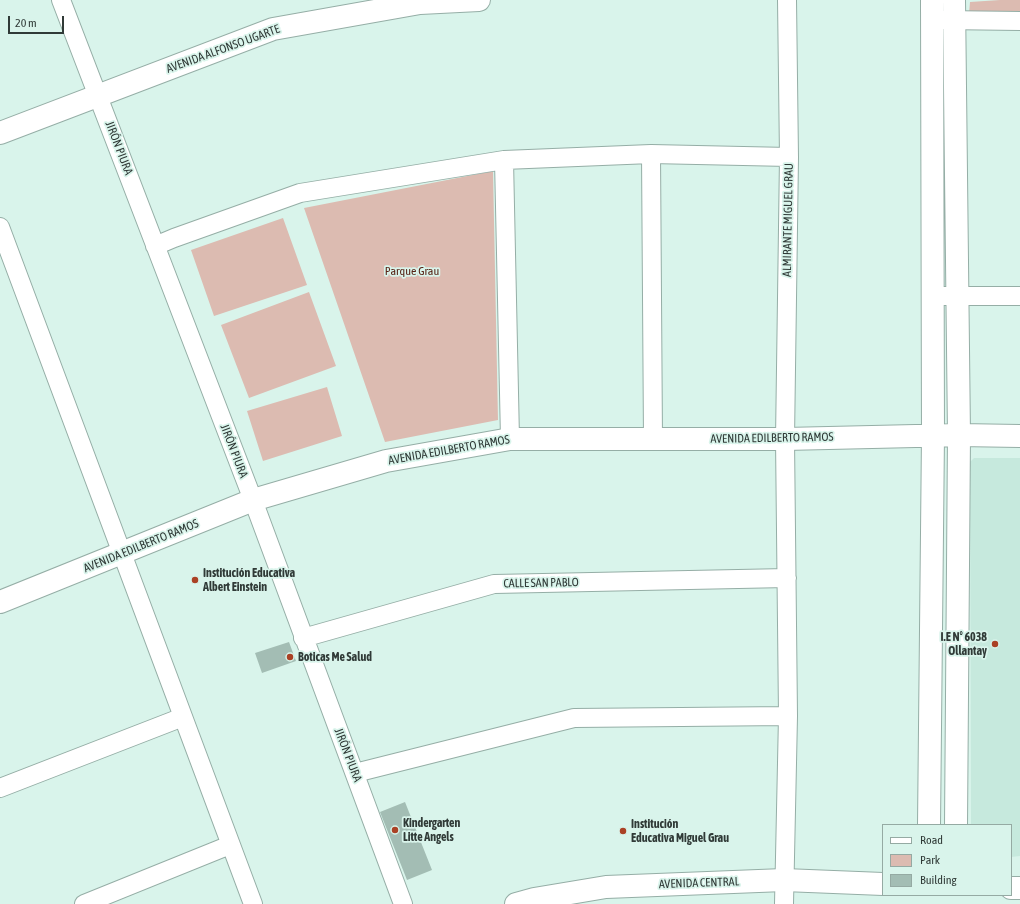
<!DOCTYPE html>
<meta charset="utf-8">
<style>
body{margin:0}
#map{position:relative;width:1020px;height:904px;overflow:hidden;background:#d9f4eb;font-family:"Asap Condensed",sans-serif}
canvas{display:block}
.legend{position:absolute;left:882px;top:824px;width:130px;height:72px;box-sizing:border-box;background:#d9f4eb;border:1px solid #95aaa3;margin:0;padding:5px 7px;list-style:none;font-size:12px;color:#303a37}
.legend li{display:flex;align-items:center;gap:8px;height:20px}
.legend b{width:20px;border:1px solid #95aaa3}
.scale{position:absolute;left:8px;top:16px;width:56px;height:18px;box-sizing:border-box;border:2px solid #303a37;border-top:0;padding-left:5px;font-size:12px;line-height:14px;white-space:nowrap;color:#303a37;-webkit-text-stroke:3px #d9f4eb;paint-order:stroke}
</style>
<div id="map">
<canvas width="1020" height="904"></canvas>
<ul class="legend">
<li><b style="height:5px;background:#fff"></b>Road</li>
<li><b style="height:11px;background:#dcbbb1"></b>Park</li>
<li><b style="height:11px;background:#a3bdb4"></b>Building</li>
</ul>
<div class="scale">20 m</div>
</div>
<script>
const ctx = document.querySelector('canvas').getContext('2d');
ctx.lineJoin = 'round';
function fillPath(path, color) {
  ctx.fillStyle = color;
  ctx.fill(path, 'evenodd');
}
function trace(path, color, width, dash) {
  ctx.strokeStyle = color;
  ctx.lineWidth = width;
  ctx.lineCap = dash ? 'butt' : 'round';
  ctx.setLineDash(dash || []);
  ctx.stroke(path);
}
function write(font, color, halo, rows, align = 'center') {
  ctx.font = font + ' "Asap Condensed",sans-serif';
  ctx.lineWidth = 3.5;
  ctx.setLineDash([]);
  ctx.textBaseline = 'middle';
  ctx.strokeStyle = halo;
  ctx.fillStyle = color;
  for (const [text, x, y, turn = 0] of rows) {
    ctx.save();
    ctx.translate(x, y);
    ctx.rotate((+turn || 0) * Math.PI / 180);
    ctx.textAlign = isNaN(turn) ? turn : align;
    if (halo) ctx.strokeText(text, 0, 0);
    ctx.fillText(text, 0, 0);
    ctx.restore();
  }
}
const built = new Path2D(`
 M974 458H1020V856L1011 857V825H971L970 462Z`);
const green = new Path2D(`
 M1000 0H1020V15L969 14 970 2Z
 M493 171 498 420 385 442 304 208Z
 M283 218 307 285 214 316 191 250Z
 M309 292 336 366 249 398 221 325Z
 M327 387 342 436 263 461 247 411Z`);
const building = new Path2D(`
 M289 642 296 661 262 673 255 653Z
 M405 802 432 870 407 880 380 812Z`);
const street = new Path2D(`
 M61 0 253 500 403 904
 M942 20 1020 21
 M651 154 653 439
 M504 160 510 439
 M0 227 253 904
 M155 246 174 238 300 193 504 160 651 154 789 157
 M933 296H1020
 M303 638 494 584 787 578
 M355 773 574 718 788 716
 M0 788 183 717
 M84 904 230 845
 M784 904 788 716 785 439 789 157 787 0`);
const secondary = new Path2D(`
 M954 0 959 435 956 825
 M0 133 273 29 420 3 479 0
 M0 602 253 500 386 461 510 439H785L959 435 1020 436
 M929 825 933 435 932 0
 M1011 888H1020
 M516 904 534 899 606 887 784 880 883 884`);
const markers = [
 [195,580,4,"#aa4125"],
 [995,644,4,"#aa4125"],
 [290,657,4,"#aa4125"],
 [395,830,4,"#aa4125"],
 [623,831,4,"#aa4125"]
];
const streetNames = [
 ["AVENIDA ALFONSO UGARTE",223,49,-20],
 ["JIRÓN PIURA",119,148,69],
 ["ALMIRANTE MIGUEL GRAU",788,220,-89],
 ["AVENIDA EDILBERTO RAMOS",772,438,-1],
 ["AVENIDA EDILBERTO RAMOS",449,450,-10],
 ["JIRÓN PIURA",234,451,69],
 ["AVENIDA EDILBERTO RAMOS",141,546,-22],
 ["CALLE SAN PABLO",541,583,-1],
 ["JIRÓN PIURA",348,755,69],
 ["AVENIDA CENTRAL",699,883,-2]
];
const parkNames = [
 ["Parque Grau",412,271]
];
const poiNames = [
 ["Institución Educativa",203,573],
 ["Albert Einstein",203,587],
 ["I.E N° 6038",987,637,"right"],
 ["Ollantay",987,651,"right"],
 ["Boticas Me Salud",298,657],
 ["Kindergarten",403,823],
 ["Litte Angels",403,837],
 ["Institución",631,824],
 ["Educativa Miguel Grau",631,838]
];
fillPath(built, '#c6e9dd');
fillPath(green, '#dcbbb1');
fillPath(building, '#a3bdb4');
trace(street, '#95aea6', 20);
trace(secondary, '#95aea6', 24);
trace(street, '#fff', 18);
trace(secondary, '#fff', 22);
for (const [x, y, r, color] of markers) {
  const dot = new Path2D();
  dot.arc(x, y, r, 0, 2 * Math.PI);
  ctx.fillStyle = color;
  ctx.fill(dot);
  trace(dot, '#d9f4eb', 1.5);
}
write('12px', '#303a37', '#d9f4eb', streetNames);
write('12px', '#572315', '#d9f4eb', parkNames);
write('bold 12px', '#303a37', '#d9f4eb', poiNames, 'left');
</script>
